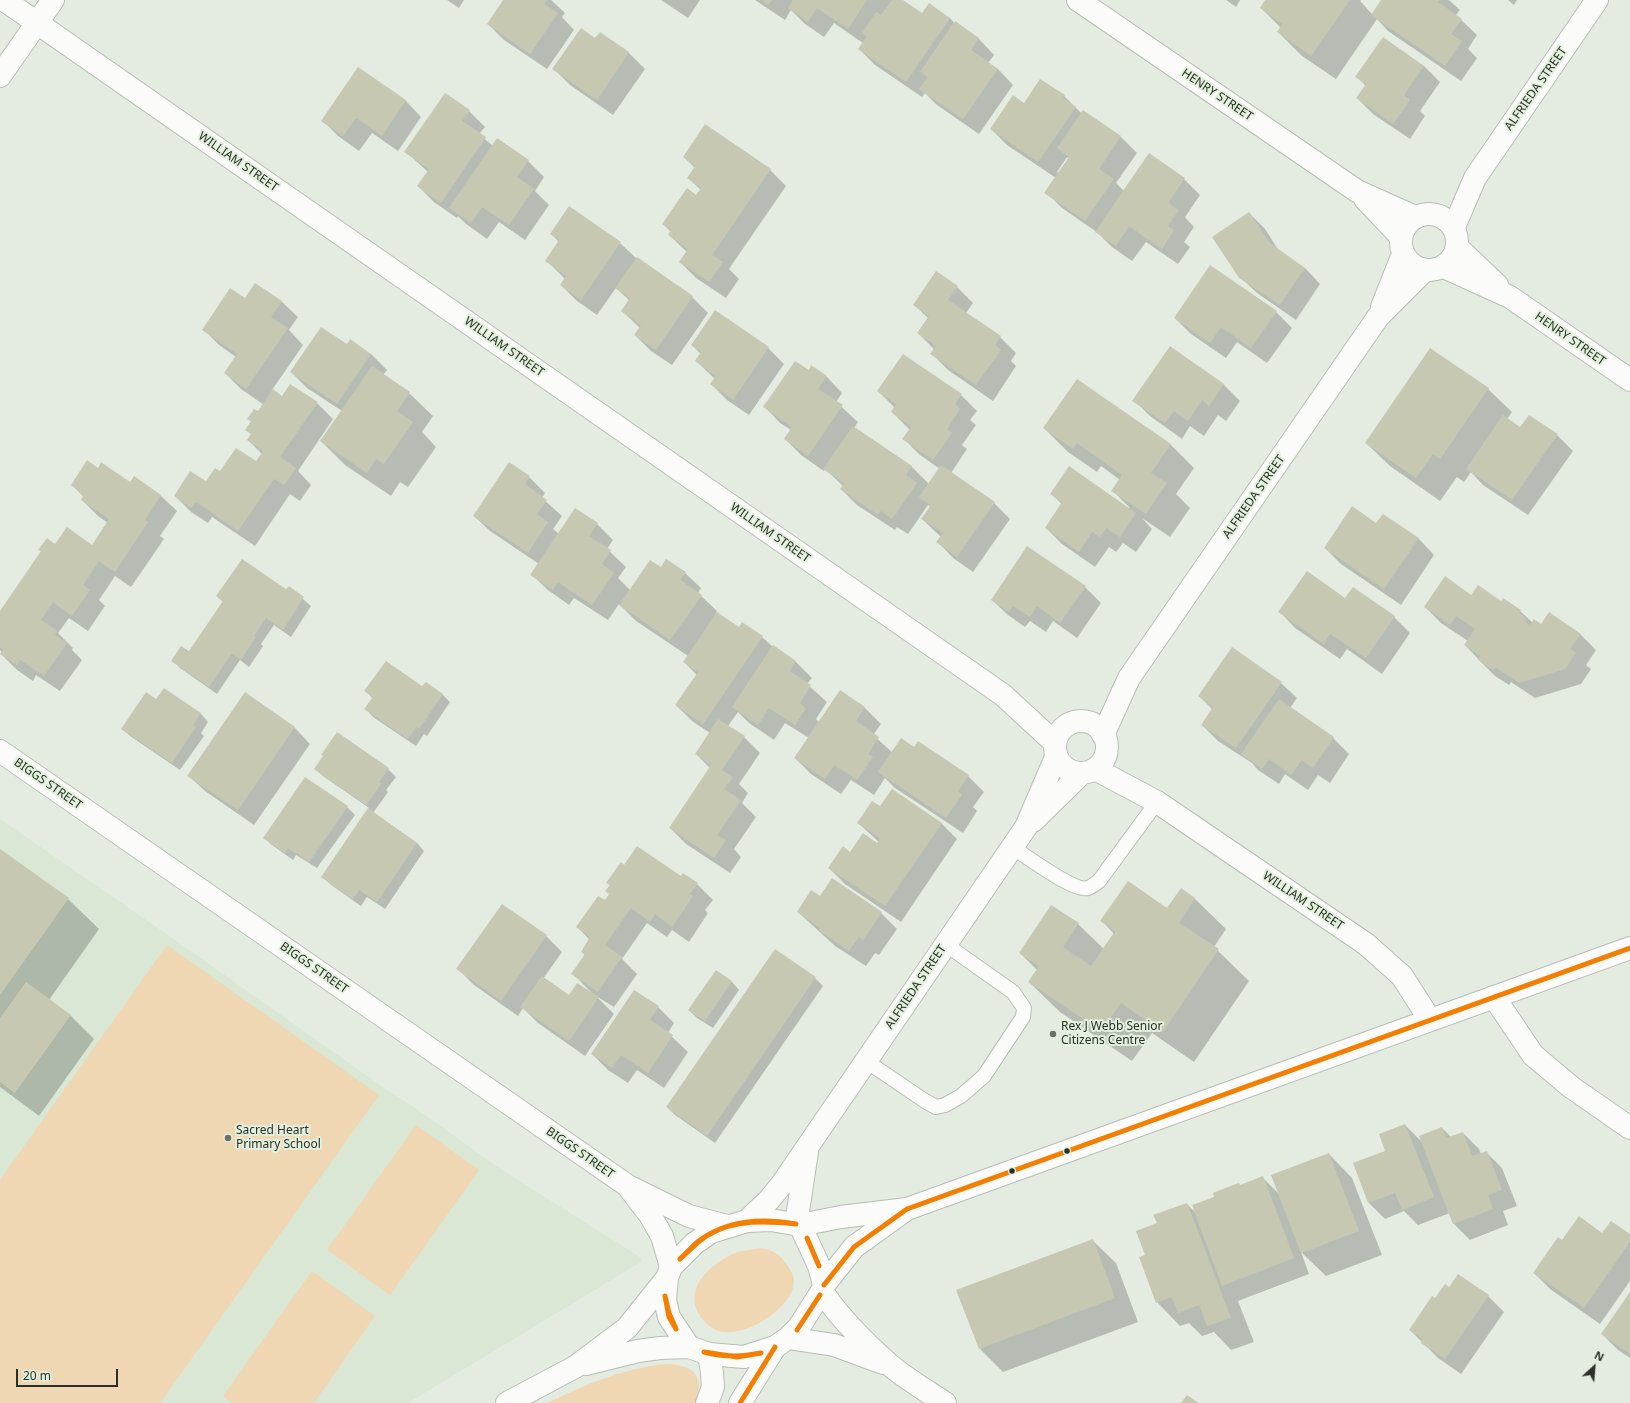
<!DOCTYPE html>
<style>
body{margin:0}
#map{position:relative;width:1630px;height:1403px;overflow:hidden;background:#e4ece1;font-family:"Noto Sans",sans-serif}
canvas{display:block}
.north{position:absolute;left:1574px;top:1347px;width:40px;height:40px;-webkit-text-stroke:3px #e2f0dd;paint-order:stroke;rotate:26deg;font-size:11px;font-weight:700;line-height:16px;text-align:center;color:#2a2f28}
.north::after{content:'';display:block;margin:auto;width:14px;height:18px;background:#2a2f28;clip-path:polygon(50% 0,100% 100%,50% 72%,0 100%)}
.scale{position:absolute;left:16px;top:1369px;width:102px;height:18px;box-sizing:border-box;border:2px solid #2a2f28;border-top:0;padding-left:5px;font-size:12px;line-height:14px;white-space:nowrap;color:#2a2f28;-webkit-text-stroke:3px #e2f0dd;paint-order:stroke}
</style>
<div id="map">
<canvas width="1630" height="1403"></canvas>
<div class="north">N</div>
<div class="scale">20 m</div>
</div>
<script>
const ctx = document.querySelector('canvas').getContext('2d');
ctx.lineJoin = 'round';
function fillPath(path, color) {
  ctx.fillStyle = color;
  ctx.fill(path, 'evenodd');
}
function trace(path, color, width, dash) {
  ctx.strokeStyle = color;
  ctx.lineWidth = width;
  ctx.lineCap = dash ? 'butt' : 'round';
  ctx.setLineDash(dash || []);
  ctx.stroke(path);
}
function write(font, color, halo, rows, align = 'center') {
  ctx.font = font + ' "Noto Sans",sans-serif';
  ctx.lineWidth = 4;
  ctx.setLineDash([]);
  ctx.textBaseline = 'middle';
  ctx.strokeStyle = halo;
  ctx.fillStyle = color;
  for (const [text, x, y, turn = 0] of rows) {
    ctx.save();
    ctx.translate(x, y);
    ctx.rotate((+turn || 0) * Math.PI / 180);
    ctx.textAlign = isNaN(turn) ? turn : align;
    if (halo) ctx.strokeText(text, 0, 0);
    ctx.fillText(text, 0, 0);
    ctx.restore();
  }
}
const built = new Path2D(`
 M0 819 168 935 390 1092 414 1107 499 1168 640 1257 641 1262 408 1403H0Z`);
const green = new Path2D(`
 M167 945 379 1095 160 1403H0V1180Z
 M416 1125 479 1170 390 1295 327 1250Z
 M760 1248C773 1250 780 1254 787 1265 791 1270 794 1276 794 1282 793 1309 741 1341 716 1330 708 1326 702 1320 697 1311 686 1286 712 1263 733 1254 742 1250 751 1250 760 1248Z
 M312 1271 375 1316 314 1403H233L223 1396Z
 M664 1364C691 1364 707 1374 695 1403H547C584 1385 622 1369 664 1364Z`);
const shadow = new Path2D(`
 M447 0H464L459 8Z
 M504 0H551L565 13 562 17 574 30 547 69 504 40 488 24Z
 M661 0H700L688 18Z
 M755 0H901L922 15 950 18 955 24 956 23 979 39 994 55 988 63 998 69 1013 85 979 134 937 105 925 93 922 97 875 65 859 49 863 43 834 23 824 37 805 24 791 10 785 20Z
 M1226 0H1240L1236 7Z
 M1267 0H1361L1360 1 1372 14 1382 0H1449L1460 10 1456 15 1477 35 1468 49 1477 58 1461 81 1388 31 1377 19 1336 79 1302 56 1278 32 1281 28 1261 8Z
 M1508 0H1517L1514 5Z
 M600 33 629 53 645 69 613 115 570 85 554 69 596 40Z
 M1424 66 1440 82 1420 111 1425 116 1410 139 1373 114 1357 98 1366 86 1357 77Z
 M358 68 406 101 421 117 398 151 372 133 359 151 338 136 322 120Z
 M1064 96 1082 114 1083 111 1121 137 1137 153 1116 183 1124 191 1184 179 1200 195 1185 217 1194 227 1184 242 1190 247 1178 264 1146 242 1132 261 1112 247 1098 233 1062 208 1046 192 1056 178 1007 145 991 129 1024 104ZM1067 157 1069 159 1059 173 1057 172Z
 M469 111 485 127 479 134 493 146 498 139 528 161 544 177 535 191 549 205 525 240 499 222 487 239 466 224 458 216 457 218 434 202 418 186 428 172 406 152Z
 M684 157 770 170 786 186 729 269 739 279 726 298 696 278 680 262 687 252 669 235 671 232 663 224 696 196 701 190 688 178 695 168Z
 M569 208 620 243 637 259 692 297 708 313 672 365 651 351 635 335 640 328 622 311 629 300 616 288 597 315 577 301 561 285 565 279 546 260 559 242 551 234Z
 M1249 213 1265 229 1279 251 1305 268 1320 284 1296 320 1257 293 1240 277Z
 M937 273 957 287 973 303 966 313 1000 337 1016 353 1011 361 1016 366 993 401 948 370 932 354 935 350 918 333 928 318 914 305Z
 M256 284 282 302 298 317 289 330 303 345 272 390 282 397 317 403 333 419 298 471 311 485 300 501 290 494 255 546 212 517 208 523 191 512 175 496 206 483 221 473 256 463 262 454 248 440 252 435 247 430 252 422 249 419 258 412 264 405 241 389 225 373 236 357 219 345 203 329 245 300Z
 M1276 312 1292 328 1267 363 1237 342 1226 358 1191 334 1175 318Z
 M692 345 768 348 784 364 749 415 727 400 711 384 715 379 696 361 701 354Z
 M347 346 371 354 387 370 383 375 409 393 433 416 422 432 436 447 408 487 400 482 391 496 345 465 321 441 342 411 307 388 291 372Z
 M1170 348 1224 385 1240 401 1226 421 1218 415 1204 436 1190 426 1182 439 1150 416 1134 400Z
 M812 367 827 377 842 393 836 402 858 422 854 428 912 467 929 484 940 469 920 455 904 439 910 430 892 412 895 408 878 391 961 395 977 411 970 420 976 425 962 445 967 449 951 473 994 503 1010 519 973 572 953 558 938 542 941 537 922 519 931 507 928 505 908 534 897 527 895 530 857 505 841 489 843 486 825 469 824 471 801 455 785 439 791 430 780 423 765 407 809 371Z
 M1077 380 1171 445 1194 468 1176 494 1190 508 1170 537 1142 518 1152 529 1136 552 1123 543 1116 552 1109 547 1095 567 1062 544 1046 528 1062 504 1051 494 1130 508 1113 491 1120 480 1101 466 1097 472 1068 452 1044 428Z
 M1488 389 1512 412 1507 419 1521 429 1557 435 1573 451 1528 515 1483 485 1471 472 1464 482 1457 477 1440 501 1390 466 1366 443Z
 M98 469 131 483 134 478 161 496 177 511 160 536 164 539 131 587 115 576 99 600 105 606 88 631 69 618 58 633 73 648 72 650 82 660 60 691 36 675 33 681 17 670 1 654 2 652 0 650V613L42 552 40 550 56 545 92 546 108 523 98 516 82 500 84 497 72 485Z
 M529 477 545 493 542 498 562 516 553 529 559 534 597 524 613 540 607 549 626 567 618 578 630 590 661 568 685 573 701 588 698 593 717 611 716 612 740 628 762 637 773 647 796 662 812 678 807 684 827 702 816 719 819 722 840 692 865 708 881 724 873 735 892 752 914 748 968 776 984 792 973 807 977 811 963 833 895 788 885 778 874 795 851 780 841 794 811 774 795 758 809 738 785 723 774 740 749 723 738 712 728 726 744 737 760 753 739 784 748 793 742 803 756 817 734 849 741 857 730 873 686 844 670 828 710 768 696 754 710 733 692 721 676 705 697 675 684 662 688 656 636 621 619 604 608 620 574 598 569 605 548 590 532 575 539 564 490 531 474 516Z
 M1383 515 1419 539 1434 555 1401 605 1341 564 1325 548 1376 525Z
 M289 587 311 606 291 637 274 625 261 644 263 646 249 667 240 660 217 694 180 668 173 661 189 652 223 602 217 596 287 591Z
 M1085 587 1101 603 1077 638 1053 621 1046 632 1030 621 1025 627 1008 615 992 600Z
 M1471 596 1501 602 1520 611 1533 623 1581 635 1596 650 1586 665 1591 669 1581 684 1535 698 1511 682 1509 685 1495 676 1479 660 1465 645 1468 641 1441 623 1425 607Z
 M1345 599 1394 617 1410 633 1382 674 1347 649 1340 659 1295 628 1280 612Z
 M426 683 443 695 450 702 427 736 424 734 416 746 373 717 366 709 373 699 366 691 423 688Z
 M1281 683 1297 698 1290 708 1333 738 1349 754 1330 783 1318 775 1308 790 1285 774 1279 784 1258 770 1252 763 1218 741 1202 725 1213 710 1199 696Z
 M164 690 201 714 208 722 201 733 204 736 180 770 130 736 122 729 157 700Z
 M245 694 295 728 310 744 254 825 205 791 189 776Z
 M324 756 388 769 396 777 386 790 388 792 373 813 417 843 424 851 385 909 367 897 361 906 330 884 322 877 369 808 323 776 315 769Z
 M347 807 355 815 317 868 296 855 293 860 272 845 264 838Z
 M880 807 941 823 957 839 901 922 845 884 829 868 851 853 877 844 879 842 858 823Z
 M0 851 68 899 99 929 49 1000 71 1016 94 1039 39 1116 0 1087Z
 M624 866 682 878 697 884 713 900 705 910 708 913 689 942 672 930 667 937 647 923 622 959 637 974 614 1007 596 996 614 1014 585 1056 538 1023 523 1008 518 1016 474 985 458 969 546 936 562 952 543 979 569 997 591 992 573 974 585 955 582 952 590 940 577 927 605 902 610 894 611 886 608 883Z
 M1181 889 1195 899 1226 929 1214 947 1249 981 1194 1062 1152 1033 1132 1061 1060 1012 1029 982 1037 970 1020 953 1052 906 1078 924 1104 949 1114 934 1102 921 1167 909Z
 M820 897 881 913 897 929 879 955 875 953 866 966 835 946 798 912Z
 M716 971 732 982 739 990 713 1028 697 1018 689 1010Z
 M815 978 823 986 715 1143 675 1115 667 1107Z
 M658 1007 674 1023 668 1033 688 1052 664 1088 637 1070 628 1083 608 1070 592 1054Z
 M1405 1125 1423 1143 1442 1128 1451 1137 1463 1133 1479 1149 1481 1154 1486 1152 1502 1168 1517 1206 1503 1211 1508 1225 1470 1240 1454 1224 1450 1213 1418 1225 1404 1211 1385 1219 1369 1203 1354 1164 1386 1151Z
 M1329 1154 1352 1178 1382 1255 1326 1276 1301 1252 1309 1274 1238 1301 1254 1342 1231 1350 1214 1332 1202 1336 1189 1323 1180 1326 1157 1302 1146 1255 1158 1224 1187 1204 1196 1213 1215 1197 1262 1177 1279 1194Z
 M1603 1234 1630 1235V1281L1600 1324 1550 1289 1534 1273 1562 1241Z
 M1092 1240 1116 1263 1138 1322 1003 1372 980 1349Z
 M1449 1288 1488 1296 1504 1312 1461 1374 1438 1358 1410 1330 1435 1299Z
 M1630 1294V1358L1618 1350 1602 1334Z`);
const building = new Path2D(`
 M503 0H547L544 4 558 13 530 54 487 24Z
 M761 0H772L768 5Z
 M793 0H867L848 29 817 8 808 22 788 8Z
 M892 0H903L922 13 929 3 950 18 906 82 858 49 867 36 862 33 876 12 881 15Z
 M1265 0H1350L1311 56 1277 32 1282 24 1260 8Z
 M1381 0H1440L1438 2 1462 19 1451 34 1462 41 1445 66 1371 15Z
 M955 21 979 38 971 50 998 69 963 119 919 89 928 77 920 72Z
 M581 28 595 38 600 32 629 52 597 100 552 69Z
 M1383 37 1424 66 1404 95 1410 100 1393 124 1356 98 1366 84 1355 77Z
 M358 67 406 100 382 136 356 118 343 136 321 121Z
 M1040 79 1065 95 1063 98 1076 107 1038 162 990 129 1013 95 1024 103Z
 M445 93 470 110 462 121 486 137 441 203 417 186 429 169 404 152Z
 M1083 110 1121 136 1099 169 1114 179 1085 221 1044 193 1069 157 1057 148Z
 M705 124 771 169 712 255 723 262 709 282 679 262 688 249 668 235 671 230 662 224 687 188 696 195 701 188 687 178 695 166 683 157Z
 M497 138 529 160 517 177 534 189 509 225 482 207 471 223 449 208Z
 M1149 153 1185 178 1168 203 1179 210 1168 226 1174 230 1162 249 1129 226 1116 246 1095 232Z
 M569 206 621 242 581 300 560 285 566 276 545 261 559 240 550 234Z
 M1249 212 1270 243 1305 268 1280 305 1239 278 1212 237Z
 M637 257 693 296 656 350 634 335 641 325 621 311 630 298 615 288Z
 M1210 265 1277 311 1251 348 1221 327 1210 343 1174 318Z
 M936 271 958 286 948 300 1001 336 995 345 1001 350 976 385 930 354 936 346 917 333 929 316 913 305Z
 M255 283 282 301 271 317 288 328 246 389 224 373 237 354 202 330 230 288 245 298Z
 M715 310 769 347 733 400 710 384 716 376 695 361 701 352 691 345Z
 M321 327 347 344 350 339 371 354 337 404 290 372Z
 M1170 346 1224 384 1209 406 1202 400 1188 421 1174 411 1165 423 1132 401Z
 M1430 348 1489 388 1440 459 1433 454 1416 478 1365 443Z
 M903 354 962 394 955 404 960 409 947 429 952 433 933 460 902 439 911 427 891 412 896 404 877 391Z
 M795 361 809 370 811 365 827 376 818 389 843 405 808 456 784 439 792 427 763 407Z
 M372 366 410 392 397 411 413 422 384 464 376 459 367 473 320 441Z
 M1077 379 1171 444 1151 473 1167 483 1146 514 1111 491 1122 475 1077 443 1073 449 1043 428Z
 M290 384 318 402 280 457 296 468 284 485 274 479 238 531 196 502 191 508 174 496 190 471 206 481 215 468 220 471 236 448 256 461 263 451 247 440 251 434 245 430 251 421 247 419 254 409 258 411 273 389 282 396Z
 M1503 415 1520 427 1529 415 1558 434 1512 500 1466 469Z
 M853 426 912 466 906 475 917 483 892 519 881 511 878 515 840 489 844 483 823 469Z
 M87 460 98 468 101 462 130 482 134 476 161 495 145 520 148 522 115 572 99 561 83 585 90 590 72 616 53 602 41 620 57 631 55 635 67 643 44 676 20 660 17 665 0 654 3 649 0 647V611L41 551 38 550 47 538 55 544 67 527 92 545 109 519 81 500 84 495 71 485Z
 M509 462 530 476 525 484 547 500 537 514 548 522 528 553 473 516Z
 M941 465 995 502 957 557 936 542 943 533 921 519 931 505 919 497Z
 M1069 466 1136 513 1120 537 1106 528 1100 537 1092 532 1079 552 1045 528 1062 502 1050 494Z
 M1352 506 1376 523 1383 514 1419 538 1384 589 1324 548Z
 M575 508 598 523 589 536 611 550 602 564 614 573 592 605 558 582 553 590 530 575Z
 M1027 546 1086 586 1060 623 1037 606 1030 617 1013 606 1009 612 991 600Z
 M242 559 286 589 289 586 304 597 283 630 266 618 254 636 256 637 241 660 232 653 209 687 171 661 181 646 189 651 223 601 216 596Z
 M666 559 686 572 680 580 702 595 670 640 619 605 650 560 661 567Z
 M1307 571 1345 598 1353 587 1395 616 1366 658 1330 634 1324 644 1278 612Z
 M1445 576 1471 595 1478 585 1501 601 1503 598 1521 610 1519 613 1527 619 1525 622 1530 625 1534 619 1541 624 1549 612 1581 634 1570 649 1576 653 1565 669 1519 683 1495 667 1493 670 1478 660 1480 656 1464 645 1475 629 1456 616 1450 625 1424 607Z
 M717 612 739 627 742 622 763 636 703 724 675 705 698 672 683 662Z
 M773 645 796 661 790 671 811 685 800 703 806 708 795 725 769 708 758 725 732 707Z
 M1232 647 1282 682 1236 748 1201 725 1213 707 1198 696Z
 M386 661 422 686 426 682 443 694 419 729 416 727 408 739 364 709 373 697 364 691Z
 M164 688 201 713 193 725 196 727 172 763 121 729 146 692 156 699Z
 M840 690 865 707 856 721 879 737 868 754 873 757 857 780 834 765 825 779 794 758Z
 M245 692 295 727 238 810 187 776Z
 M1279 699 1334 737 1313 768 1302 760 1291 775 1269 759 1262 769 1241 754Z
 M718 719 745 736 722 770 733 777 724 789 741 800 717 835 726 840 714 858 669 828 711 765 695 754Z
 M337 732 389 768 379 782 381 784 366 805 314 769 323 756 321 755Z
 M901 738 914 747 918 741 969 775 958 791 962 795 946 818 878 772Z
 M305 777 348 806 309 862 288 848 285 853 263 838Z
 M892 789 942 823 885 906 828 868 843 846 850 852 863 833 877 843 880 838 857 823 872 801 880 806Z
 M368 808 417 843 377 902 359 890 353 899 321 877Z
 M637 846 681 876 683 873 698 883 690 894 693 896 672 927 655 914 650 922 631 908 605 945 622 957 598 992 571 974 585 954 581 952 590 937 576 927 598 896 605 900 609 894 605 891 610 885 606 883 621 862 624 865Z
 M0 849 69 898 0 995Z
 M832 878 882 912 863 940 859 937 849 951 818 930 820 928 797 912 811 890 820 896Z
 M1128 881 1167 908 1181 888 1195 898 1179 923 1219 949 1163 1032 1121 1003 1101 1031 1028 982 1039 966 1019 953 1051 905 1079 923 1063 947 1091 966 1115 931 1100 921Z
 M502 904 547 935 501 1001 456 969Z
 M775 949 816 977 707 1136 666 1107Z
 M716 970 732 981 705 1021 688 1010Z
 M542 976 569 995 577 983 599 997 569 1041 520 1007Z
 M26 982 71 1015 15 1093 0 1082V1018Z
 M634 990 659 1006 650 1020 673 1035 648 1073 621 1055 612 1068 591 1054Z
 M1405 1124 1434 1197 1402 1210 1395 1193 1368 1203 1353 1163 1385 1151 1379 1134Z
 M1442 1127 1446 1138 1463 1132 1472 1156 1487 1151 1502 1190 1488 1195 1493 1209 1453 1224 1419 1136Z
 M1329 1153 1359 1231 1301 1253 1271 1175Z
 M1263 1176 1294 1258 1222 1286 1192 1205 1214 1197 1213 1193 1225 1188 1239 1183 1240 1185Z
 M1187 1203 1231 1318 1207 1326 1199 1305 1178 1313 1172 1297 1156 1303 1139 1257 1145 1255 1136 1231 1157 1223 1153 1215Z
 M1579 1216 1602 1233 1611 1221 1630 1234V1242L1584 1308 1533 1273 1558 1237 1562 1240Z
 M1093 1239 1115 1298 979 1349 956 1290Z
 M1458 1274 1489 1295 1445 1359 1421 1343 1423 1339 1409 1330 1432 1296 1435 1298 1445 1284 1449 1287Z
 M1630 1292V1354L1601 1334Z
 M1187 1395 1199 1403H1181Z`);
const service = new Path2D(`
 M1012 847C1026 856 1074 892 1088 888 1092 887 1096 883 1099 881L1157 802
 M866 1061 925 1101 936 1107 945 1105 961 1096 984 1076 1023 1017 1024 1008 1013 992 945 944`);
const minor = new Path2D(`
 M4 0 1003 695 1055 743
 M1078 0 1357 191 1415 217
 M0 76 53 0
 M1365 199 1401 237
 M1401 242a28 28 0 1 1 56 0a28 28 0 1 1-56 0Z
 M1454 227 1475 178 1597 0
 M1457 247 1497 285
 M1444 267 1510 297 1630 380
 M1382 307 1403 254
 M1055 747a26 26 0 1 1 52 0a26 26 0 1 1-52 0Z
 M1103 735 1129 678 1378 317 1425 270
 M1095 769 1157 802 1366 944 1402 976 1430 1020
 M1033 821 1081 774
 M1494 997 1533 1055 1571 1087 1630 1128
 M747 1221 769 1200 782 1184 1026 827 1056 757
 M796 1224 807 1152
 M707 1403 713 1387 712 1373 709 1354
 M740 1403 775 1347`);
const tertiary = new Path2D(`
 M0 751 628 1186 689 1216 727 1226
 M630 1189 650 1215 662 1236 671 1267
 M771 1220 800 1225 819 1266 824 1285 822 1291 799 1327 788 1338 775 1347 744 1357 709 1354 689 1347 669 1317 665 1300 667 1278 671 1267 695 1243 711 1232 747 1221Z
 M800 1225 841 1217 907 1209 1630 948
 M824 1285 854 1247 904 1211
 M822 1291C840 1319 866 1344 891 1366 908 1380 927 1391 945 1403
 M788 1338 834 1345 883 1363
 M586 1364 638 1351 660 1348 689 1347
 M507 1403 575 1367 627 1328 667 1278`);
const bus1 = new Path2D(`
 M807 1238 819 1266
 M807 1238 819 1266
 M680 1259C687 1253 693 1245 700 1240 729 1219 763 1218 796 1224
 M680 1259C689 1251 697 1242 708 1235 735 1219 767 1221 796 1224
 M824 1285 854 1247 907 1209 1630 948
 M665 1296 669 1313 676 1329
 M665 1296 669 1317 676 1329
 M797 1330 820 1295
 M797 1330 820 1295
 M704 1352C723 1357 742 1357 761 1353
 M704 1352 737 1357 761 1353
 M740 1403 775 1347`);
const markers = [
 [1053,1034,4,"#6b7169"],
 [228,1138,4,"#6b7169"],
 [1067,1151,3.5,"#2a2f28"],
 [1012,1171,3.5,"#2a2f28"]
];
const streetNames = [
 ["ALFRIEDA STREET",1536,89,-55],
 ["HENRY STREET",1217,95,34],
 ["WILLIAM STREET",238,162,35],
 ["HENRY STREET",1570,339,35],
 ["WILLIAM STREET",504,347,35],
 ["ALFRIEDA STREET",1254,497,-55],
 ["WILLIAM STREET",770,533,35],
 ["BIGGS STREET",48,784,35],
 ["WILLIAM STREET",1303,901,34],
 ["BIGGS STREET",314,968,35],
 ["ALFRIEDA STREET",916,987,-56],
 ["BIGGS STREET",580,1153,35]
];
const poiNames = [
 ["Rex J Webb Senior",1061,1027],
 ["Citizens Centre",1061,1041],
 ["Sacred Heart",236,1131],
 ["Primary School",236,1145]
];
fillPath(built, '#d9e7d4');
fillPath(green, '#efd7b3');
fillPath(shadow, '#0003');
fillPath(building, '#c6c8b1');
trace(service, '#b7bdb4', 16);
trace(minor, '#b7bdb4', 24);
trace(tertiary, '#b7bdb4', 24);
trace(service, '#fbfcfa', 14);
trace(minor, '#fbfcfa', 22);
trace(tertiary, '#fbfcfa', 22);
trace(bus1, '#f47e02', 5);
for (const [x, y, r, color] of markers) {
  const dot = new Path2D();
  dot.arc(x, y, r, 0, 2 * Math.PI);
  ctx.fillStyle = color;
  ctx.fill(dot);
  trace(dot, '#e2f0dd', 1.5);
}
write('12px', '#2a2f28', '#e2f0dd', streetNames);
write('12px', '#2a2f28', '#e2f0dd', poiNames, 'left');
</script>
